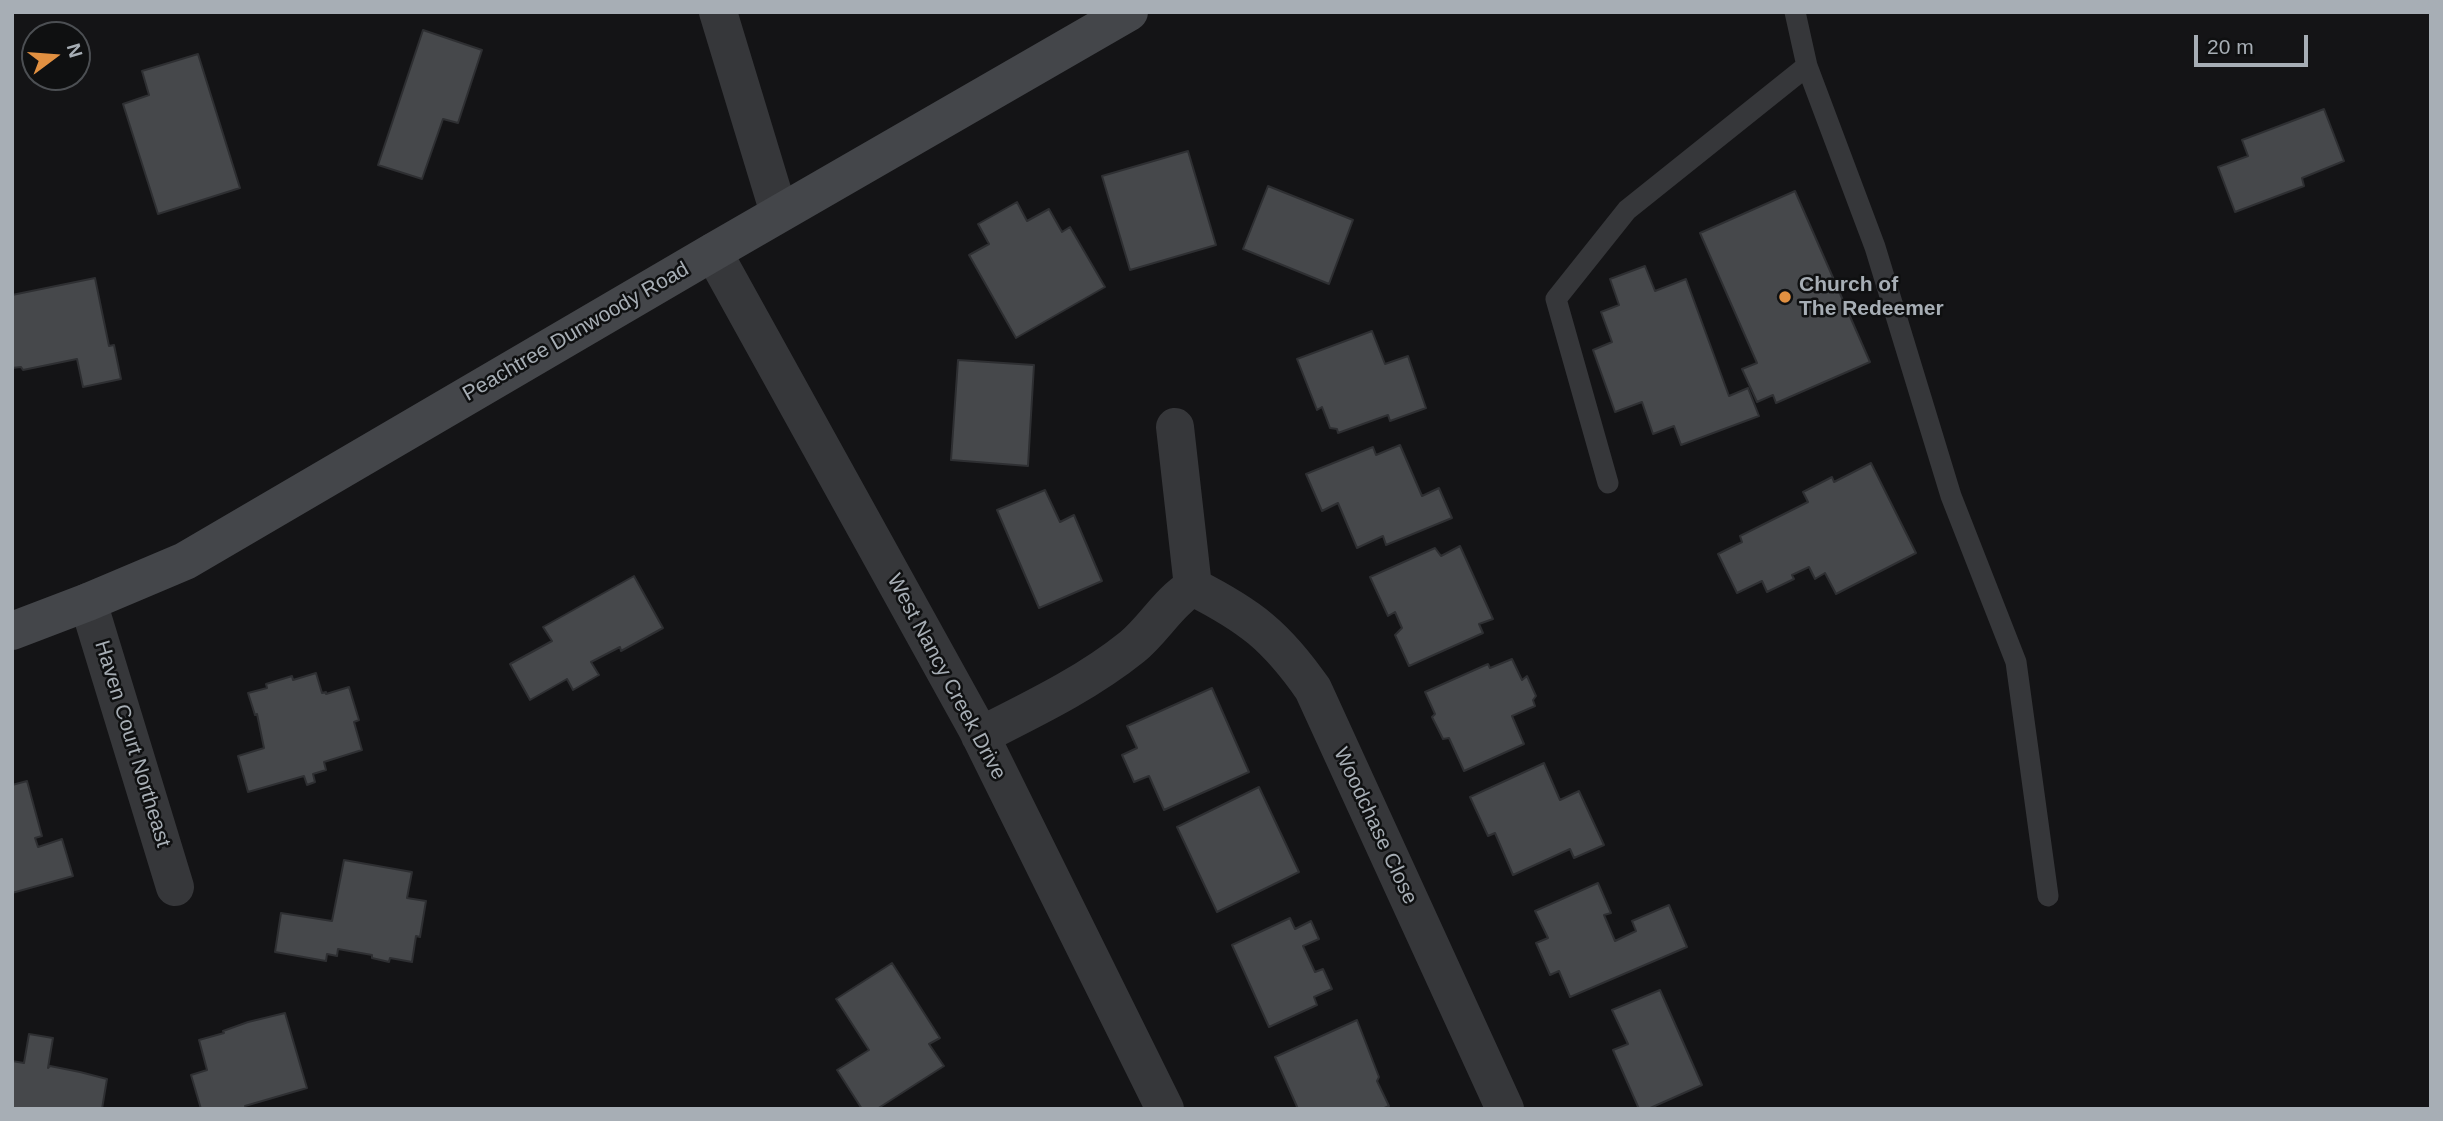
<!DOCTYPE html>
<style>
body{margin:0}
#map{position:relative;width:2443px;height:1121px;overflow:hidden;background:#141416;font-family:Arial,sans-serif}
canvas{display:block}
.frame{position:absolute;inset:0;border:14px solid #a7aeb5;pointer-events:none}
.north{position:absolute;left:21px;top:21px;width:70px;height:70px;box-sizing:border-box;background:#0f1011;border:2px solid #4c4f53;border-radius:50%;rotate:74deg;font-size:19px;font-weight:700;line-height:28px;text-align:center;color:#a7aeb5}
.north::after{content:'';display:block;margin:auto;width:24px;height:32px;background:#e19041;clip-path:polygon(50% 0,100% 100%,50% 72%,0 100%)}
.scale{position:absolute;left:2194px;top:35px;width:114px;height:32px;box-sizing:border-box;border:4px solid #a7aeb5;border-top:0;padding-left:9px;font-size:21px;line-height:24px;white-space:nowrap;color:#a7aeb5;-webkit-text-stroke:5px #0f1011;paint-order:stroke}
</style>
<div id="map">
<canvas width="2443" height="1121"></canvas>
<div class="frame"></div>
<div class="north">N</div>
<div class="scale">20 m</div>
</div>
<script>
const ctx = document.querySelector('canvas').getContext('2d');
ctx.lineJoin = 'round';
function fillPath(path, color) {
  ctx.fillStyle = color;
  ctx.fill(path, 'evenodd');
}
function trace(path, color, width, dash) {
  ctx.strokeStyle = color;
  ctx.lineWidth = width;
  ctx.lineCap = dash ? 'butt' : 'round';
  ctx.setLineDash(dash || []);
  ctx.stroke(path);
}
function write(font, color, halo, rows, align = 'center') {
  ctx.font = font + ' Arial,sans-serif';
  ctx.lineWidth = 5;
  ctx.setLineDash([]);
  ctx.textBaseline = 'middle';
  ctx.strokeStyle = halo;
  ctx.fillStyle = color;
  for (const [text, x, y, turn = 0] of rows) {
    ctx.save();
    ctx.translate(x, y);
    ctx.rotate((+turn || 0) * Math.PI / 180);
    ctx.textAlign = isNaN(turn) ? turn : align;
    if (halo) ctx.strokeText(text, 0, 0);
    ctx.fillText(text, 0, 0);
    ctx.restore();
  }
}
const building = new Path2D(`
 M423 30 482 50 458 123 443 119 422 179 378 165Z
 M198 54 240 188 158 214 123 104 149 95 142 71Z
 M2324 109 2344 161 2302 178 2304 186 2235 212 2218 167 2248 156 2242 140Z
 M1188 151 1216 245 1130 270 1102 176Z
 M1268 186 1353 220 1329 284 1243 249Z
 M1795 191 1870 362 1776 403 1773 395 1757 402 1742 369 1757 363 1700 233Z
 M1017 202 1027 221 1049 209 1062 232 1070 227 1105 287 1016 338 969 255 989 244 978 224Z
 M1645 266 1655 291 1686 279 1729 396 1748 388 1759 416 1681 445 1674 426 1653 434 1642 402 1615 412 1593 350 1612 342 1601 312 1619 305 1610 279Z
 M95 278 109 346 114 345 121 379 83 387 77 359 23 370 21 367 12 368V295Z
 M1372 331 1385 364 1408 356 1426 408 1390 421 1388 415 1338 433 1337 429 1330 428 1322 407 1317 410 1297 359Z
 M958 360 1034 365 1028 466 951 460Z
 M1400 445 1422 496 1439 488 1452 518 1386 545 1383 536 1357 548 1338 503 1322 511 1306 474 1373 447 1376 455Z
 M1871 463 1916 553 1836 594 1825 573 1815 579 1809 567 1792 575 1794 579 1767 592 1762 581 1737 593 1718 554 1742 542 1740 536 1808 502 1803 492 1832 477 1834 482Z
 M1045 490 1060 522 1074 515 1102 581 1039 608 997 510Z
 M1460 546 1493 619 1479 624 1483 633 1409 666 1395 635 1402 628 1395 612 1388 616 1370 577 1435 548 1441 556Z
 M634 576 663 628 621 651 620 647 591 662 599 675 573 690 567 679 530 700 510 664 552 641 543 627Z
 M1512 659 1522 680 1527 676 1536 696 1533 700 1535 706 1512 716 1524 744 1464 771 1449 738 1443 739 1432 717 1435 714 1425 692 1488 664 1490 668Z
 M316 673 322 693 326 692V694L349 687 359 720 354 722 362 750 324 762 326 770 313 774 315 782 307 785 304 776 248 792 238 756 264 748 257 714 255 715 248 693 267 688 266 684 292 676 293 680Z
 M1212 688 1249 772 1164 810 1149 776 1134 782 1122 755 1137 748 1127 726Z
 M1544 763 1560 800 1579 791 1604 845 1574 858 1570 849 1513 875 1495 833 1488 836 1470 797Z
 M27 781 42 836 35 838 38 847 62 839 73 876 12 893V785Z
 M1259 787 1299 872 1217 912 1177 827Z
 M344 860 412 872 407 898 426 901 420 937 416 936 412 962 390 958 389 962 372 958V955L338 949 337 956 327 954 326 961 275 952 281 913 332 921Z
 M1598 883 1611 913 1604 915 1615 941 1636 931 1632 921 1669 905 1687 947 1570 997 1559 971 1550 975 1536 943 1548 938 1535 911Z
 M1290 918 1295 929 1311 921 1319 939 1303 946 1315 972 1323 969 1332 989 1314 997 1317 1005 1269 1027 1232 945Z
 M892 963 940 1038 929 1044 944 1066 877 1109H862L837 1070 869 1050 836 999Z
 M1660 990 1702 1085 1648 1109H1639L1613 1050 1628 1044 1612 1010Z
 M285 1013 307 1088 245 1106 246 1109H201L191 1075 207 1070 199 1040 224 1033 223 1031 248 1022Z
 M1357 1020 1379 1077 1377 1081 1389 1106 1382 1109H1298L1275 1057Z
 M29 1034 53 1038 48 1068 50 1066 80 1072 107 1079 102 1109H12V1061L24 1063Z`);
const service = new Path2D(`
 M1795 12 1807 66 1875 247 1951 496 2016 662 2048 896
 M1608 483 1556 299 1627 210 1807 66`);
const minor = new Path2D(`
 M718 12 779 213
 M713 252 977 729 1165 1109
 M1175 427 1193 587
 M1193 587C1250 616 1276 636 1313 689L1505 1109
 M88 602 175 887
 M980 736C1033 709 1086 684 1132 647 1154 629 1168 602 1193 587`);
const secondary = new Path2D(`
 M12 631 88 602 185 561 713 252 1129 12`);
const markers = [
 [1785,297,7,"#e19041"]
];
const poiNames = [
 ["Church of",1799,285],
 ["The Redeemer",1799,309]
];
const streetNames = [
 ["Peachtree Dunwoody Road",576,332,-30],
 ["West Nancy Creek Drive",946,677,62],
 ["Haven Court Northeast",132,744,73],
 ["Woodchase Close",1375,826,65]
];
fillPath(building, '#46484b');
trace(building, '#2e2f32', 2);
trace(service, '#36373a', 21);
trace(minor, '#36373a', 38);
trace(secondary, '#44464a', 38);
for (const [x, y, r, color] of markers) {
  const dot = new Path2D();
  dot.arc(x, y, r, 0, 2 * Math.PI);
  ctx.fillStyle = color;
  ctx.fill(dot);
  trace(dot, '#0f1011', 2.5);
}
write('bold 21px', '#a7aeb5', '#0f1011', poiNames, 'left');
write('21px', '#a7aeb5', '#0f1011', streetNames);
</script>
